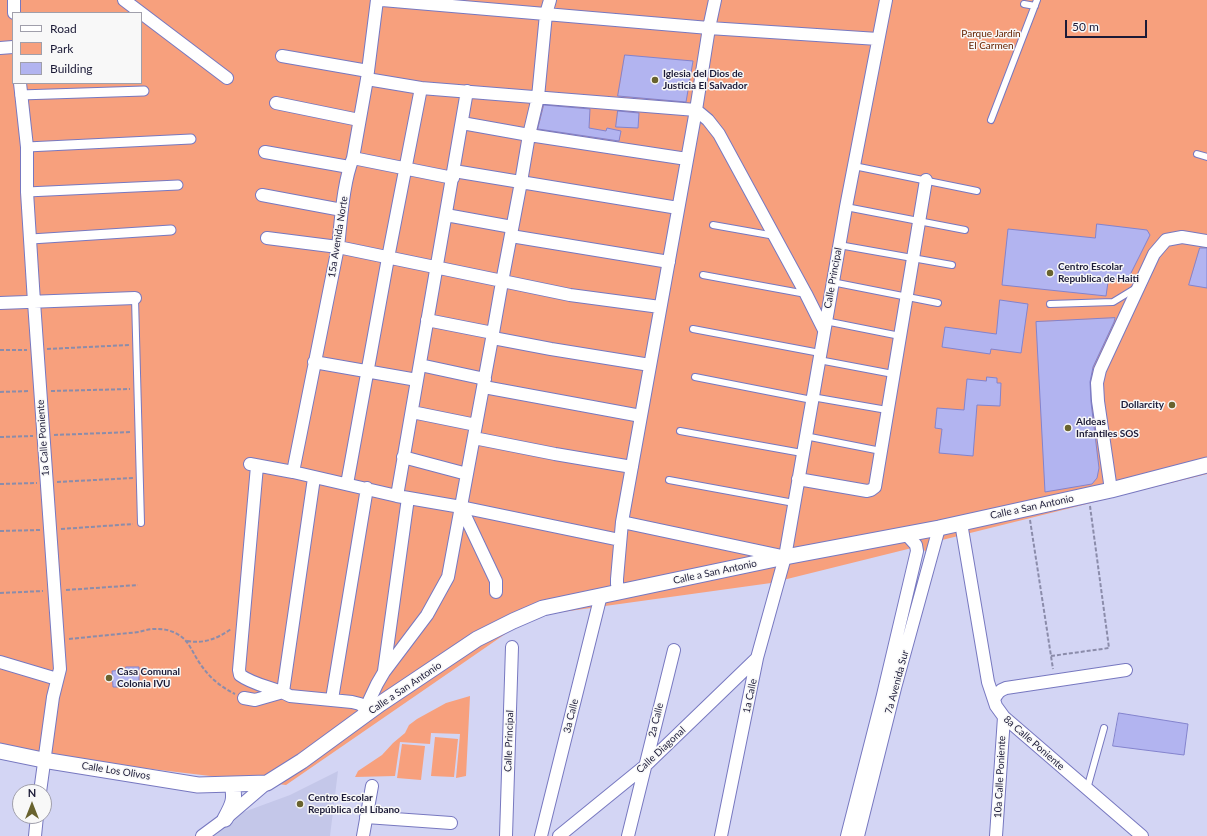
<!DOCTYPE html>
<meta charset="utf-8">
<style>
body{margin:0}
#map{position:relative;width:1207px;height:836px;overflow:hidden;background:#d3d5f4;font-family:Lato,sans-serif}
canvas{display:block}
.legend{position:absolute;left:12px;top:12px;width:130px;height:72px;box-sizing:border-box;background:#f8f8f8;border:1px solid #a09fab;margin:0;padding:5px 7px;list-style:none;font-size:12px;color:#1b1a37}
.legend li{display:flex;align-items:center;gap:8px;height:20px}
.legend b{width:20px;border:1px solid #a09fab}
.north{position:absolute;left:12px;top:784px;width:40px;height:40px;box-sizing:border-box;background:#f8f8f8;border:1px solid #a09fab;border-radius:50%;rotate:0deg;font-size:11px;font-weight:700;line-height:16px;text-align:center;color:#1b1a37}
.north::after{content:'';display:block;margin:auto;width:14px;height:18px;background:#69632f;clip-path:polygon(50% 0,100% 100%,50% 72%,0 100%)}
.scale{position:absolute;left:1065px;top:20px;width:82px;height:18px;box-sizing:border-box;border:2px solid #1b1a37;border-top:0;padding-left:5px;font-size:12px;line-height:14px;white-space:nowrap;color:#1b1a37;-webkit-text-stroke:3px #f8f8f8;paint-order:stroke}
</style>
<div id="map">
<canvas width="1207" height="836"></canvas>
<ul class="legend">
<li><b style="height:5px;background:#fff"></b>Road</li>
<li><b style="height:11px;background:#f7a07d"></b>Park</li>
<li><b style="height:11px;background:#b2b4f0"></b>Building</li>
</ul>
<div class="north">N</div>
<div class="scale">50 m</div>
</div>
<script>
const ctx = document.querySelector('canvas').getContext('2d');
ctx.lineJoin = 'round';
function fillPath(path, color) {
  ctx.fillStyle = color;
  ctx.fill(path, 'evenodd');
}
function trace(path, color, width, dash) {
  ctx.strokeStyle = color;
  ctx.lineWidth = width;
  ctx.lineCap = dash ? 'butt' : 'round';
  ctx.setLineDash(dash || []);
  ctx.stroke(path);
}
function write(font, color, halo, rows, align = 'center') {
  ctx.font = font + ' Lato,sans-serif';
  ctx.lineWidth = 3;
  ctx.setLineDash([]);
  ctx.textBaseline = 'middle';
  ctx.strokeStyle = halo;
  ctx.fillStyle = color;
  for (const [text, x, y, turn = 0] of rows) {
    ctx.save();
    ctx.translate(x, y);
    ctx.rotate((+turn || 0) * Math.PI / 180);
    ctx.textAlign = isNaN(turn) ? turn : align;
    if (halo) ctx.strokeText(text, 0, 0);
    ctx.fillText(text, 0, 0);
    ctx.restore();
  }
}
const built = new Path2D(`
 M338 771 330 836H207L241 813 290 795Z`);
const green = new Path2D(`
 M0 0H1207V474L930 543 926 552 920 546 771 583 533 616 511 630 286 785 0 751ZM13 13H141V83H13Z
 M470 696 466 776 456 778 460 734 431 733 430 744 400 742 395 776 355 777 358 771 382 755 393 743 405 733 409 725 417 719 446 703Z
 M435 737 458 739 454 777 431 776Z
 M402 744 425 746 421 780 397 778Z`);
const building = new Path2D(`
 M625 55 693 61 686 102 618 96Z
 M544 105 590 109 589 128 606 131 607 128 621 131 619 141 538 129Z
 M618 111 639 113 638 128 616 127Z
 M1097 224 1147 230 1150 235 1126 283 1109 275 1106 296 1002 285 1008 229 1095 238Z
 M1200 248H1207V288L1189 285Z
 M1000 300 1028 304 1021 353 991 349 990 354 942 347 945 327 996 334Z
 M1115 318 1114 322 1093 367 1090 382 1091 402 1099 468 1097 478 1092 484 1045 492 1036 322Z
 M987 377 997 378V383H1001L1000 406 977 405 973 456 939 453 942 429 935 428 937 408 964 410 967 379 986 381Z
 M126 667H139V684H135V687H113L112 671 126 670Z
 M1119 713 1188 724 1184 755 1113 746Z`);
const path = new Path2D(`
 M47 349 129 345
 M0 350H27
 M51 391 130 389
 M0 392 30 391
 M54 435 131 432
 M0 437 33 436
 M57 482 133 478
 M0 484 37 483
 M1030 520 1053 669
 M61 529 133 524
 M0 531 40 530
 M66 590 138 585
 M0 593 43 591
 M69 639 139 632C156 626 178 628 189 645 194 653 198 662 204 669 212 680 223 688 235 694
 M187 641C203 644 217 639 231 629
 M1051 656 1109 648 1090 506`);
const service = new Path2D(`
 M1024 4 1035 6
 M991 120 1037 0
 M1197 154 1207 157
 M854 166 977 191
 M846 207 965 230
 M713 225 775 236
 M839 245 952 265
 M703 275 806 294
 M832 282 938 303
 M135 298 141 523
 M1050 304 1113 302 1136 288
 M825 321 900 336
 M693 329 820 353
 M819 360 893 374
 M695 377 812 400
 M812 397 887 410
 M680 431 802 453
 M805 436 881 451
 M669 480 794 503
 M1087 789 1104 728`);
const pedestrian = new Path2D(`
 M20 95 144 91
 M27 147 191 139
 M27 192 178 185
 M31 239 171 230`);
const minor = new Path2D(`
 M14 0V13
 M124 0 227 78
 M382 0 709 28 878 39
 M0 48 13 47
 M282 56 368 71
 M367 79 421 88 696 110 708 120 719 134 806 294 824 330
 M20 83 27 147V192L34 302 60 669 53 697 40 792
 M276 103 359 120
 M462 123 529 135 687 159
 M265 152 349 167
 M353 158 453 178
 M454 171 678 208
 M262 195 342 210
 M446 215 512 227
 M511 236 669 262
 M267 238 338 247 570 295 660 307
 M0 303 135 298
 M427 320 493 333
 M493 338 551 349 650 365
 M314 362 417 380
 M420 365 485 379
 M484 387 641 416
 M412 412 476 425
 M474 438 555 454 632 467
 M403 457 467 474
 M250 464 293 472 397 496 461 507 620 540
 M257 466 239 670 240 675C255 686 274 687 290 696L352 702 360 704 369 712
 M293 472 338 247C341 221 343 182 353 158L367 79 377 0
 M798 479 867 491 871 490 875 487 926 180
 M347 484 388 258 421 88
 M1111 490 1098 401 1097 383 1100 370 1154 254 1166 240 1182 237 1207 241
 M397 496 467 91
 M461 507 496 581V592
 M622 522 782 556
 M961 523 988 682 996 706 1004 717 1142 836
 M620 591 617 584V579L622 522 696 110 709 28 715 0
 M0 662 57 679
 M384 671 408 498
 M283 692 314 478
 M244 698 255 700 283 692
 M332 699 367 488
 M994 700C997 693 1000 690 1006 688L1126 670
 M369 712V701L377 684 384 672 427 615 448 577 493 333 502 282 521 182 529 135 538 97 546 14 550 0
 M366 817 451 823
 M35 836 37 816
 M202 836 225 819 267 783
 M363 836 372 786
 M506 836 512 647
 M541 836 601 595
 M559 836 645 766 757 658
 M628 836 674 650
 M721 836 757 658 785 557 846 207 886 0
 M847 836 883 695 917 551 916 545 906 534
 M858 836 895 688 939 528
 M996 836 1004 717`);
const tertiary = new Path2D(`
 M0 751 43 760 198 785 267 783 302 761 380 704 477 639 513 621 543 608 785 557 939 528 1111 490 1207 465
 M225 819C232 806 236 800 232 785`);
const markers = [
 [655,80,4,"#69632f"],
 [1050,273,4,"#69632f"],
 [1172,405,4,"#69632f"],
 [1068,428,4,"#69632f"],
 [109,678,4,"#69632f"],
 [300,804,4,"#69632f"]
];
const parkNames = [
 ["Parque Jardín",991,34],
 ["El Carmen",991,46]
];
const poiNames = [
 ["Iglesia del Dios de",663,74],
 ["Justicia El Salvador",663,86],
 ["Centro Escolar",1058,267],
 ["Republica de Haiti",1058,279],
 ["Dollarcity",1164,405,"right"],
 ["Aldeas",1076,422],
 ["Infantiles SOS",1076,434],
 ["Casa Comunal",117,672],
 ["Colonia IVU",117,684],
 ["Centro Escolar",308,798],
 ["República del Líbano",308,810]
];
const streetNames = [
 ["15a Avenida Norte",338,237,-81],
 ["Calle Principal",833,278,-80],
 ["1a Calle Poniente",43,438,-94],
 ["Calle a San Antonio",1032,507,-12],
 ["Calle a San Antonio",715,572,-12],
 ["7a Avenida Sur",897,682,-75],
 ["Calle a San Antonio",405,688,-34],
 ["1a Calle",750,696,-78],
 ["3a Calle",571,716,-76],
 ["2a Calle",656,720,-76],
 ["Calle Principal",509,741,-88],
 ["8a Calle Poniente",1034,743,41],
 ["Calle Diagonal",661,750,-43],
 ["Calle Los Olivos",116,771,9],
 ["10a Calle Poniente",1000,777,-87]
];
fillPath(built, '#c4c7e9');
fillPath(green, '#f7a07d');
fillPath(building, '#b2b4f0');
trace(building, '#8383cd', 1);
trace(service, '#7778c0', 8);
trace(pedestrian, '#7778c0', 11);
trace(minor, '#7778c0', 14);
trace(tertiary, '#7778c0', 17);
trace(path, '#8b8caa', 2, [4, 2]);
trace(service, '#fff', 6);
trace(pedestrian, '#fff', 9);
trace(minor, '#fff', 12);
trace(tertiary, '#fff', 15);
for (const [x, y, r, color] of markers) {
  const dot = new Path2D();
  dot.arc(x, y, r, 0, 2 * Math.PI);
  ctx.fillStyle = color;
  ctx.fill(dot);
  trace(dot, '#f8f8f8', 1.5);
}
write('10px', '#642201', '#f8f8f8', parkNames);
write('bold 10px', '#1b1a37', '#f8f8f8', poiNames, 'left');
write('10px', '#1b1a37', '#f8f8f8', streetNames);
</script>
